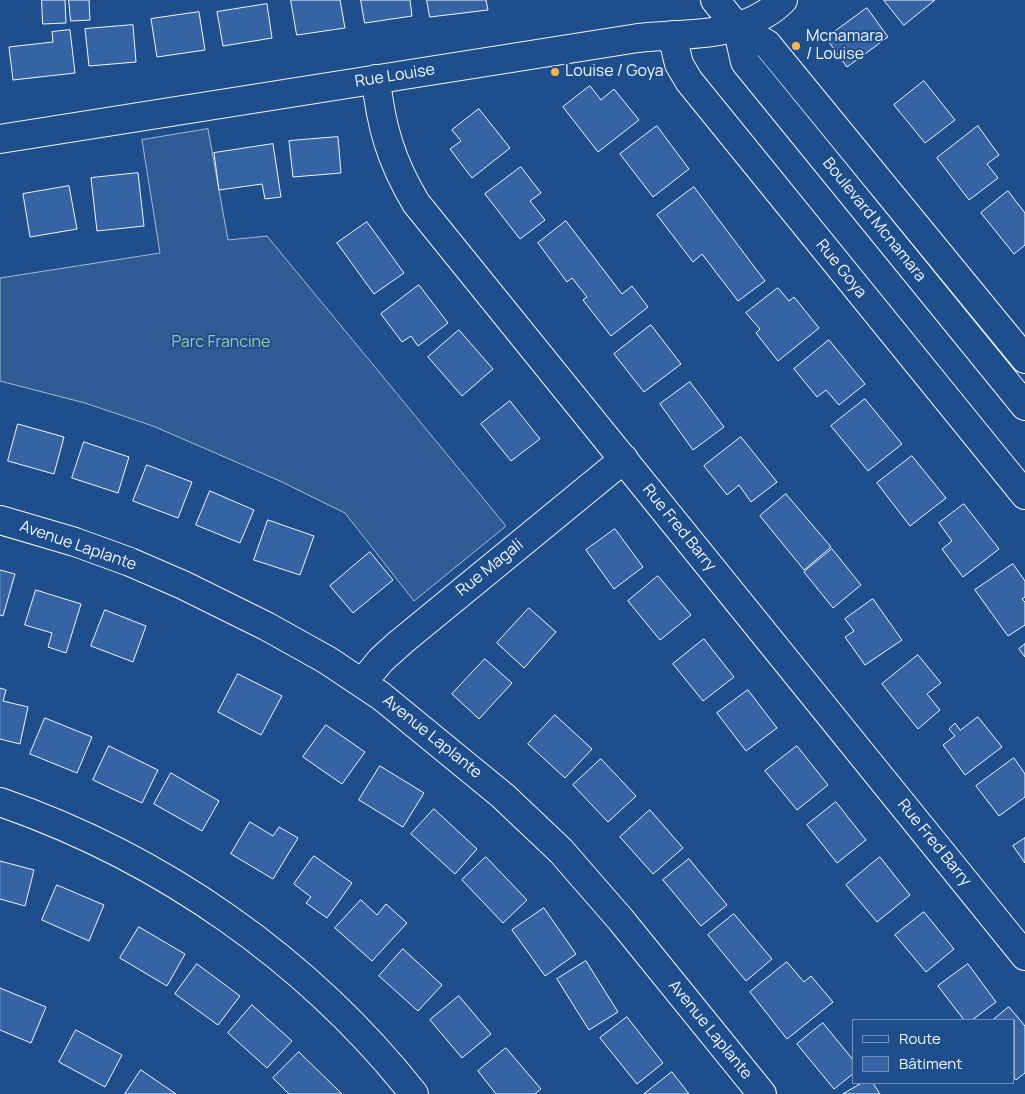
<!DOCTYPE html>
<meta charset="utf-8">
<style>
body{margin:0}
#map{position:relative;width:1025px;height:1094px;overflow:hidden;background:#1f4e8c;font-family:Manrope,sans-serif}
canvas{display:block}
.legend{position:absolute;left:852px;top:1019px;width:162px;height:65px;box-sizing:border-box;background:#1f4e8c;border:1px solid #7391ba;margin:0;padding:6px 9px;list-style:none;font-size:15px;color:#f2f6ff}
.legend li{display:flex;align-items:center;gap:10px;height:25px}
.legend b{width:25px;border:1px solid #7391ba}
</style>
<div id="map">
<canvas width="1025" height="1094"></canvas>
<ul class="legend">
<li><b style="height:6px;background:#1f4e8c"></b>Route</li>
<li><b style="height:14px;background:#3563a3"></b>Bâtiment</li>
</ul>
</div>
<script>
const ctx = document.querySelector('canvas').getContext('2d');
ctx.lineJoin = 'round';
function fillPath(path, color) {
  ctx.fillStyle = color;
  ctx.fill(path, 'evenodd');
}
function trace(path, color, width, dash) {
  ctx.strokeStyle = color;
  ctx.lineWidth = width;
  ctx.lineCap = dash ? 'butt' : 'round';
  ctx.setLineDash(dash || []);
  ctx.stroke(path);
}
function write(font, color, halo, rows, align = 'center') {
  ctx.font = font + ' Manrope,sans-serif';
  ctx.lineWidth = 4;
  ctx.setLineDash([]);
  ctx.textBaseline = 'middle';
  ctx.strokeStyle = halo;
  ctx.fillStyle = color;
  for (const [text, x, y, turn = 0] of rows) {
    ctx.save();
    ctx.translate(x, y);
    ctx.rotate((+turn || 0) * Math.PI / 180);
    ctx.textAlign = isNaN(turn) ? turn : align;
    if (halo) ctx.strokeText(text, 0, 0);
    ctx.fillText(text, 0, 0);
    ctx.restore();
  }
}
const built = new Path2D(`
 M208 129 228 240 267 236 506 526 414 601 345 513 280 481 153 426 85 403 0 381V278L160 253 142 140Z`);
const building = new Path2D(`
 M42 0H65L66 23 43 24Z
 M69 0H89L90 20 71 21Z
 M291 0H340L345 28 297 35Z
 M361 0H410L412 16 365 23Z
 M427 0H486L488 10 430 17Z
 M884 0H935L904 25Z
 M267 4 272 38 223 46 217 12Z
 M867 8 888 37 847 67 826 38Z
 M199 12 205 50 157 57 151 19Z
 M133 25 136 62 89 66 85 29Z
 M70 30 75 73 13 80 9 47 53 42 52 32Z
 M924 81 955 120 925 143 894 105Z
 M590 86 601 100 614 89 639 120 598 152 563 107Z
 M479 109 510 148 472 178 450 149 461 141 452 130Z
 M657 126 689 169 653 197 620 154Z
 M978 126 999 155 987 164 998 178 969 200 937 158Z
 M338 137 341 173 293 177 289 141Z
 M273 144 281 197 265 199 262 184 219 190 214 153Z
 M521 167 541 193 530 201 545 220 520 239 485 194Z
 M138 173 144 226 97 231 91 178Z
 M69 186 77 229 30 237 23 194Z
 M694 187 765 281 738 301 702 254 693 262 657 215Z
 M1008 191 1025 213V245L1014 254 981 213Z
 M566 221 622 294 632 286 648 307 611 336 583 300 587 297 572 278 567 282 538 243Z
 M367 222 404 273 374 294 337 243Z
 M419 285 448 323 418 346 411 336 402 342 381 314Z
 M778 288 789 301 794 297 819 328 778 361 756 333 760 329 746 313Z
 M651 325 681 364 644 392 614 354Z
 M459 330 493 369 462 396 428 357Z
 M829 340 865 384 839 405 826 390 817 397 794 369Z
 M690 382 724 427 693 450 660 404Z
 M865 399 902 444 868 471 831 426Z
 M510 401 540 439 511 461 481 424Z
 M18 424 64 437 54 474 8 461Z
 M741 437 777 482 751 502 739 485 727 495 704 466Z
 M84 442 129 457 118 493 72 478Z
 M912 456 946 498 910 526 877 483Z
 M147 465 192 482 178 518 133 501Z
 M210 491 254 510 240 543 196 525Z
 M786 494 831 547 804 570 760 516Z
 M964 504 999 549 963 577 942 549 952 541 939 523Z
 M268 520 314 536 300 575 254 560Z
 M615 529 643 567 614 589 586 550Z
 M832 549 861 585 833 608 804 572Z
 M370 552 393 580 353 613 330 586Z
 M1013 564 1025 581V597L1022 599 1025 602V625L1008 636 975 590Z
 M0 570 15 574 3 616 0 615Z
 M658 576 691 615 660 640 628 601Z
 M36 590 81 604 66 653 48 647 52 633 25 625Z
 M873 599 902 640 865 665 845 637 854 631 845 619Z
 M529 608 556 632 524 668 497 643Z
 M105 610 146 626 133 662 91 646Z
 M704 639 734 677 703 701 673 664Z
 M1025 644V657L1019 649Z
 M918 655 941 683 927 694 940 710 918 729 882 684Z
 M485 659 512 683 479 719 452 694Z
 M238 674 282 696 261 735 218 712Z
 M0 688 6 690 3 701 28 707 20 744 0 739Z
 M748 690 777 728 746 751 717 713Z
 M555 715 592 749 565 778 528 744Z
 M978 717 1002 747 965 775 943 745 955 736 949 729 955 723 960 730Z
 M45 718 92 737 77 773 30 754Z
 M326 725 365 752 342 784 303 757Z
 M109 746 158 770 142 803 93 780Z
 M797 746 828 785 797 810 765 771Z
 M1014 758 1025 774V797L999 816 976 786Z
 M601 759 636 796 608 822 573 785Z
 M380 766 424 793 403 827 359 800Z
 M171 773 219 801 202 831 154 804Z
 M836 802 866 840 837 863 807 825Z
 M434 809 477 849 455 874 411 834Z
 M650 810 683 848 653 874 620 837Z
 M250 822 273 836 279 827 298 838 273 879 231 854Z
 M1025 838V863L1013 846Z
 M314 856 352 883 327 918 306 903 311 897 294 884Z
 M486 857 527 900 503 923 462 880Z
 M880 857 910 895 877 922 846 885Z
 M689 859 727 905 701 926 663 880Z
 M0 861 34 870 25 906 0 899Z
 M57 885 104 905 89 941 42 920Z
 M361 900 377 915 386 904 407 923 372 961 335 928Z
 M544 908 576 954 545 976 512 930Z
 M924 912 954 949 926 972 895 935Z
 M734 914 772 959 746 981 708 935Z
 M139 927 185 954 167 986 120 958Z
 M403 949 442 985 418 1011 379 976Z
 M586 961 618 1012 589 1030 557 979Z
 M787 962 804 982 811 976 833 1002 787 1039 750 992Z
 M197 964 240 996 218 1025 175 994Z
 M968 964 996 1002 972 1020H964L938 986Z
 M0 988 46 1007 31 1043 0 1030Z
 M459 996 491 1034 462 1058 430 1020Z
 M252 1005 292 1041 267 1068 228 1033Z
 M1009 1007 1025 1026V1073L1016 1080 1014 1078V1020H993Z
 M627 1017 663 1063 637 1084 600 1038Z
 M823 1023 854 1061V1073L834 1089 797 1044Z
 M76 1030 122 1055 105 1087 59 1062Z
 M506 1048 541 1089 535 1094H496L478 1071Z
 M299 1052 342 1094H289L273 1078Z
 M141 1070 176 1094H125Z
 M672 1072 689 1094H644Z
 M862 1083H873L880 1094H843Z`);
const minor = new Path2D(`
 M715 0 737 27 767 44 1025 359
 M737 27 745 62 1025 406
 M672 35 679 64 689 81 1025 495
 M376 79C381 127 391 161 416 203L1025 956
 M0 139 638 38C680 33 728 38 765 14 772 10 778 5 783 0
 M0 520 75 542 130 562 183 585 266 626 327 660 381 696 503 796 561 851 621 920 762 1094
 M362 683 381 660 401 642 624 459
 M0 802C162 858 308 960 414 1094`);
const markers = [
 [796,46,5,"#ffb74d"],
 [555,72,5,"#ffb74d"]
];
const poiNames = [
 ["Mcnamara",806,37],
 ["/ Louise",806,55],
 ["Louise / Goya",565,72]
];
const streetNames = [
 ["Rue Louise",395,76,-9],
 ["Boulevard Mcnamara",874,220,51],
 ["Rue Goya",841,269,51],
 ["Rue Fred Barry",679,528,51],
 ["Avenue Laplante",78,546,19],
 ["Rue Magali",490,568,-39],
 ["Avenue Laplante",432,737,39],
 ["Rue Fred Barry",934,843,51],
 ["Avenue Laplante",710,1030,51]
];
const parkNames = [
 ["Parc Francine",221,343]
];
fillPath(built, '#305b95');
trace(built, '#a8bbd7', 1);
fillPath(building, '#3563a3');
trace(building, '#f2f6ff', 1);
trace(minor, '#f2f6ff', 30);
trace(minor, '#1f4e8c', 28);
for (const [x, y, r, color] of markers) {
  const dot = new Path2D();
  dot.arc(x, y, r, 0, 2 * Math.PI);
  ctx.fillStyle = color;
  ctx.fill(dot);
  trace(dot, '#1f4e8c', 2);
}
write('16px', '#f2f6ff', '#1f4e8c', poiNames, 'left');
write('16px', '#f2f6ff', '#1f4e8c', streetNames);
write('16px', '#97c8a6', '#1f4e8c', parkNames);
</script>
